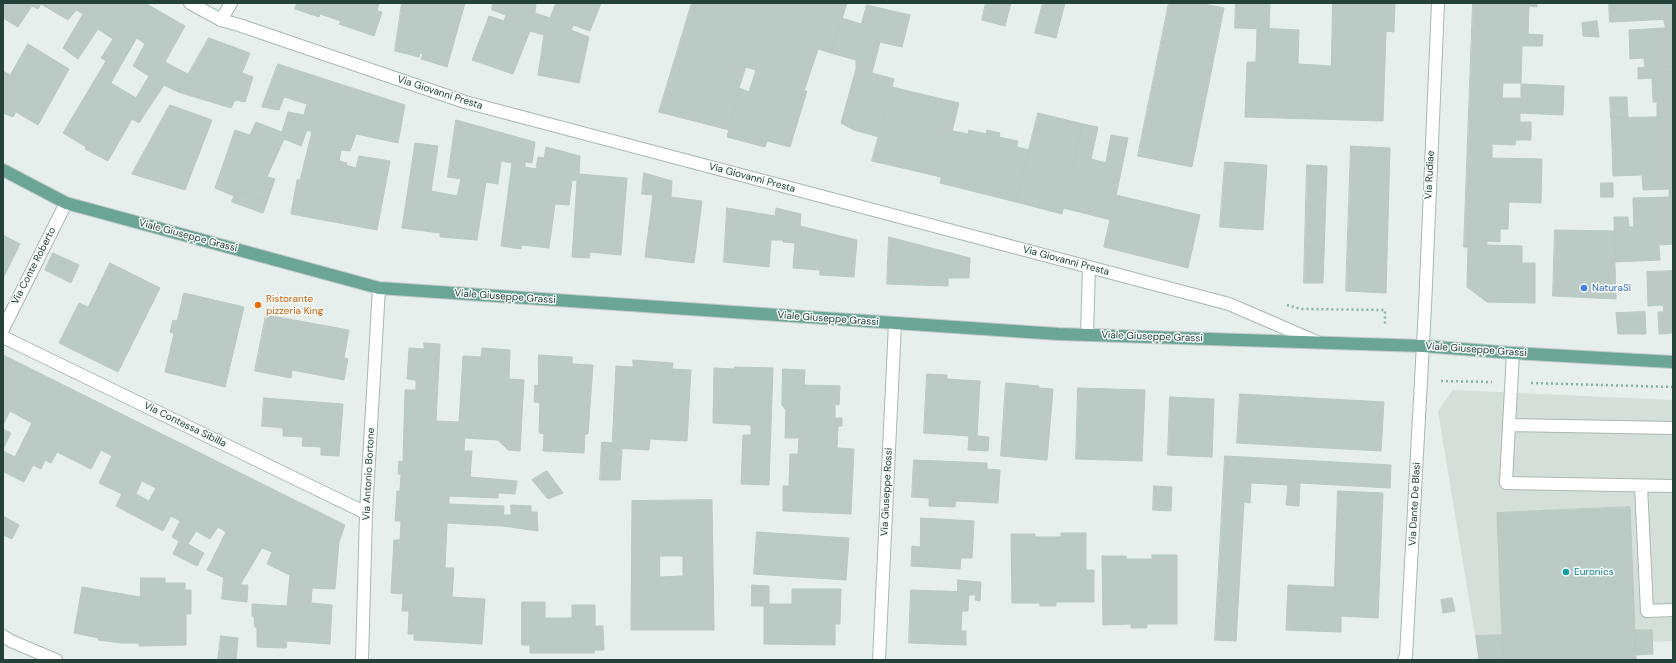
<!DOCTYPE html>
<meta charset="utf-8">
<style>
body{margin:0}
#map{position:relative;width:1676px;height:663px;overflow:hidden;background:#e6efeb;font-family:"DM Sans",sans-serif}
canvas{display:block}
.frame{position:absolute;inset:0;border:4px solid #24423a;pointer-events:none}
</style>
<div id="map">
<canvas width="1676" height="663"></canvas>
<div class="frame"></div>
</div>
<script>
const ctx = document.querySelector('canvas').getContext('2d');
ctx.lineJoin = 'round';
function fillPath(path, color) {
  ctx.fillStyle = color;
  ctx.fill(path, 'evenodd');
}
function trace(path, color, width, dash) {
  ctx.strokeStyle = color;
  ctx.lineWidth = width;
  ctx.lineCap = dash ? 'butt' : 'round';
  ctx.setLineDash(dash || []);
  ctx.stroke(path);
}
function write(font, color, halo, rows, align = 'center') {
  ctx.font = font + ' "DM Sans",sans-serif';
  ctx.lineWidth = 3;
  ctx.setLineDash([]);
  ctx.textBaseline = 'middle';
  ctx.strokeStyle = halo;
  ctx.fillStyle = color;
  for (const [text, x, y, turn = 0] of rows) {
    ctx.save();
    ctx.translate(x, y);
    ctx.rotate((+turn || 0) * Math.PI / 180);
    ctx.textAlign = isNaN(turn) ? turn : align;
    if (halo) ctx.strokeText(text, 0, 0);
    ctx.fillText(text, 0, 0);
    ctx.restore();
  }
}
const built = new Path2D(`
 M1453 390 1673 400V641L1652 642 1653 654 1636 655V660H1479L1438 411Z`);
const building = new Path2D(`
 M3 3H145L185 26 165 62 188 74 178 92 164 85 139 123 132 119 108 161 85 149 86 147 63 133 106 61 101 58 113 39 98 29 78 59 63 48 83 14 76 10 68 20 41 4 38 9 32 6 18 27 3 18ZM137 38 145 44 133 66 149 76 136 98 111 83Z
 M297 3H379L377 11 382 12 374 36 339 24 341 21 320 14 319 17 295 9Z
 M402 3H465L447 67 421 59 423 54 420 53 419 57 395 51Z
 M493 3H536L535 13 550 18 556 3H601L590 31 573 25 571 30 589 37 579 83 538 75 544 35 530 31 513 74 472 60 489 16 504 21 506 15 492 10Z
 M692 3H766L739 88 729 130 659 112Z
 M766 3H847L831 53 818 49 804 91H807L790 147 767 141 765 147 727 137 739 88 749 92 756 70 745 67Z
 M986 3H1011L1005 26 982 20Z
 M1043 3H1065L1056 38 1035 33Z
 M1169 3H1199L1224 8 1192 167 1138 156Z
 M1236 3H1270L1269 29 1235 28Z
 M1333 3H1395L1394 32 1386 31 1383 121 1245 117 1247 62H1256L1257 28 1299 30 1298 64 1331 66Z
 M1473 3H1537V7L1529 6 1528 34 1543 35 1542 46H1522L1521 83H1503L1502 98H1521V84L1564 86 1563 115 1520 113V122H1531V140H1516L1515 145 1492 144V158L1542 159 1541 203 1509 202 1508 229H1500V242L1487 241V245L1522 246V263H1535V303L1487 302 1467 287 1468 247H1464Z
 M1609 3H1673V19L1610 22Z
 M867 5 910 15 902 47 880 42 872 73 894 79 879 137 854 130 841 123 856 69V60L831 53 842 18 861 24Z
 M1664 19H1673V67L1645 68 1644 58 1630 59 1629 30 1665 28Z
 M1597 21 1599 37 1583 36 1582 23Z
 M209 38 250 53 242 73 253 77 245 102 235 100 231 108 178 92Z
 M28 44 69 69 38 125 16 112 13 117 3 113V71L10 75Z
 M278 64 405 105 398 143 356 134 350 151 341 150 339 161 347 163 346 165 356 168 359 156 390 161 377 230 291 214 297 180H300L312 132 307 130 301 146 284 139 267 177 275 179 267 202 236 191 234 196 215 188 235 130 250 135 256 122 282 132 288 112 304 115 307 104 284 97 279 110 262 107Z
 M1673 67V117H1657V102H1653L1652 78 1638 79V68Z
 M892 87 959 103 941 177 872 161Z
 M1610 97H1627L1628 118H1611Z
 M170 105 212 120 185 190 132 174Z
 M1038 113 1083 124 1062 214 1016 202Z
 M1657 117H1673V244L1659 245 1660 260 1615 262 1614 217H1628L1629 227H1634L1633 198 1669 197V189L1643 190 1642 175 1613 176 1611 118Z
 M456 120 535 142 532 163 525 162V167L536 169 538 157 544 158 546 147 580 156 579 174 627 178 621 255 590 252 589 258 572 257 577 181 572 180 569 205 555 204 549 248 522 245 521 249 501 246 512 163 501 161 498 184 486 182 477 240 440 237V233L402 228 415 143 438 146 431 191 457 196 461 179 448 177Z
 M1083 124 1098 127 1091 159 1106 163 1111 135 1128 138 1111 220 1063 208Z
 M969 130 986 134 987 130 1000 133 999 137 1018 141 1017 147 1029 150 1016 202 940 183 953 131 968 134Z
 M1351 146 1390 148 1386 293 1346 291Z
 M1225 162 1267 165 1263 230 1220 227Z
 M1307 165 1327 166 1323 283H1304Z
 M644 173 672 181 671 197 702 201 694 263 645 257 653 195 642 194Z
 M1601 183H1613V197H1601Z
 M236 191 267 202 263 213 232 202Z
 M1116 195 1200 215 1188 268 1104 247Z
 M727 208 775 216 776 208 801 214 800 226 857 240 854 277 820 275V270L793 268 795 243 783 242V240H771L769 267 724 262Z
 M1555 230 1614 231 1616 299 1553 296Z
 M3 235 20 244 3 278Z
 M889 237 970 258 969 278H948V286L887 284Z
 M53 253 79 265 71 283 45 270Z
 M110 263 160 288 118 372 59 343 79 303 88 307Z
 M1673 271V333L1659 334 1658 312H1664L1663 305 1648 306 1647 272Z
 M184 293 244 307 225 387 165 372 174 334 170 332 173 320 177 321Z
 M1645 312 1646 334H1618L1616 313Z
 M266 315 349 330 344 358 348 359 344 380 292 370 291 378 255 371Z
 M424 343 440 344 436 421 459 422 463 356 481 357 482 348 510 350 509 379 524 380 520 451 508 450 498 440 465 438 464 451H472L470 477 517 481 515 494 498 493V498L449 496V504L504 506 503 526 447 523 445 568H454L452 597 485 599 482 644 414 640V634H408L409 611H402L403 594 391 593 394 540H400L401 521H395L397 491H400L401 474H398L399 461 403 462 405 390H416V380L407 379 409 348 424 349Z
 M3 355 345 525 339 542 335 589 312 588 311 603 332 605 330 644 287 641 286 648 257 647V628L255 627 254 617 252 616V604L287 606 290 575 267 564 272 552 262 548 240 585 207 570 226 532 218 527 210 539 196 531 188 544 204 553 197 566 173 554 179 541 172 537 180 521 171 516 163 531 116 506 122 494 99 483 112 456 101 450 91 469 57 452 51 463 45 460 41 469 33 465 24 482 4 472 3 473V451L15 457 32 423 10 411 3 425ZM142 481 156 488 149 501 136 494Z
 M539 355 572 357V364L593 365 588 434H585L584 453 543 451 544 434 539 433 540 403 534 402 535 385 538 386Z
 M633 360 673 363 672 369 691 370 687 441 650 439 649 450 612 448 616 366 633 367Z
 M735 367 773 368 769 485 741 484 743 435H751V425L713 423 714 368 735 369Z
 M783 369 805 370 804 385 840 386 839 405 835 404V418H842V426H838L837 448 854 449 851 514 783 511V486H789L790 454H798L799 438H785L786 410 782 405Z
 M927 374 947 375V379L980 381 977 436 989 437 988 451 968 450 969 436 924 433Z
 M1006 383 1039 386V388L1053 389 1047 460 1001 456Z
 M1078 388 1145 390 1142 461 1076 459Z
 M1240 394 1384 402 1381 451 1237 443Z
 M1170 397 1214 399 1212 457 1168 455Z
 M264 398 343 404 339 456 321 455V447L302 446 303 437 283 436V428L262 426Z
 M3 429 11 433 3 449Z
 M602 442 613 443 612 448 622 449 620 480H600Z
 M1225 456 1391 465 1390 488 1300 483 1299 506 1286 505 1288 485 1251 483 1250 503 1244 502 1236 641 1215 640Z
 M914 460 987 463V469L1000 470 998 503 956 501 955 507 929 506V498L912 497Z
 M547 471 563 493 548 499 532 480Z
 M1154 486 1172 487 1171 511 1153 510Z
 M1338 491 1383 493 1378 618 1341 616V632L1286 630 1288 585 1334 587Z
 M712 500 714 630H631L632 501ZM660 556H683V576L660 577Z
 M511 505 531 506V512H537L538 531 503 526 504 515H511Z
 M1630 507 1636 660H1503L1497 513Z
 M3 516 19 525 12 539 3 535Z
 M921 518 974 521 972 558H961L960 569 911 566 912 546 920 547Z
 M757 532 849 538 846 580 754 574Z
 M1061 533H1086V570H1094V602H1056V606H1040V603H1012L1011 534H1035V537H1061Z
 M1152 555H1177V624H1147V628H1131V624L1103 625 1102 556H1126V559H1152Z
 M224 577 240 585H248L247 602 222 599Z
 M141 578H165V583H185V590H191V614H186V645L139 646V643H121L98 640 99 638 74 633 82 587 140 597Z
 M958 580 981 582 980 601 975 600 976 595H969V592H958Z
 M752 585 769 586V604H792V589H841L840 624H835V645L764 644V606H752Z
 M911 590 969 592 968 611H962L961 631H966V645L909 643Z
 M1452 598 1455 611 1443 613 1441 600Z
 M522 602H545V618H572V605H595V626H603L604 650H595L594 653H530V645H522Z
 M1635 630H1652L1653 654 1636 655Z
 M1502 635 1503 660H1479L1476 636Z
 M221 636 238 638 236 660H218Z`);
const path = new Path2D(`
 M1287 305 1301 309 1385 310V325
 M1441 381 1492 382
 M1531 383 1673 387`);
const minor = new Path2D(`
 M190 3 221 20 239 25 465 102 1229 304 1317 342
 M221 20 231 3
 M3 329 66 203
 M1087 335 1089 267
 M3 337 366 513
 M1513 353 1509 425 1673 428
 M1509 425 1506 483 1673 486
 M1641 486 1647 611 1673 610
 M3 636 11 641 56 660
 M362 660 366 513 379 288
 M879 660 895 323
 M1404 660 1406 656 1425 307 1438 3`);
const major = new Path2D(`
 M3 170 66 203 379 288 1058 334 1423 346 1513 353 1673 362`);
const markers = [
 [1584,288,4,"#3f7fe0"],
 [258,305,4,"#e8710a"],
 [1566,572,4,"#0f9aa8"]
];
const streetNames = [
 ["Via Giovanni Presta",440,93,18],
 ["Via Rudiae",1430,175,-87],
 ["Via Giovanni Presta",752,178,15],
 ["Viale Giuseppe Grassi",188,236,15],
 ["Via Giovanni Presta",1066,261,15],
 ["Via Conte Roberto",34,266,-63],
 ["Viale Giuseppe Grassi",505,297,4],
 ["Viale Giuseppe Grassi",828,319,4],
 ["Viale Giuseppe Grassi",1152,337,2],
 ["Viale Giuseppe Grassi",1476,350,4],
 ["Via Contessa Sibilla",185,425,26],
 ["Via Antonio Bortone",369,474,-87],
 ["Via Giuseppe Rossi",887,492,-87],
 ["Via Dante De Blasi",1415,504,-87]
];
const shopNames = [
 ["NaturaSì",1592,288]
];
const foodNames = [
 ["Ristorante",266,299],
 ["pizzeria King",266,311]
];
const cultureNames = [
 ["Euronics",1574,572]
];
fillPath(built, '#d4dfda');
fillPath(building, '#bbcac4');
trace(building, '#b8c9c2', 1);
trace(minor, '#a8b8b2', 14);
trace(major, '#c2cac8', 14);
trace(path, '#86b3a5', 2.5, [2, 3]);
trace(minor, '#fff', 12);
trace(major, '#6aa596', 12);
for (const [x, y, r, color] of markers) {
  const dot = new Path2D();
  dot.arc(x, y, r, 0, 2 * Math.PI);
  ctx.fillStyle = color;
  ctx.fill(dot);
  trace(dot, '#f7fbf9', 1.5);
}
write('10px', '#24423a', '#f7fbf9', streetNames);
write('10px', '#366cbe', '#f7fbf9', shopNames, 'left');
write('10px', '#c56008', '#f7fbf9', foodNames, 'left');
write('10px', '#0d838f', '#f7fbf9', cultureNames, 'left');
</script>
